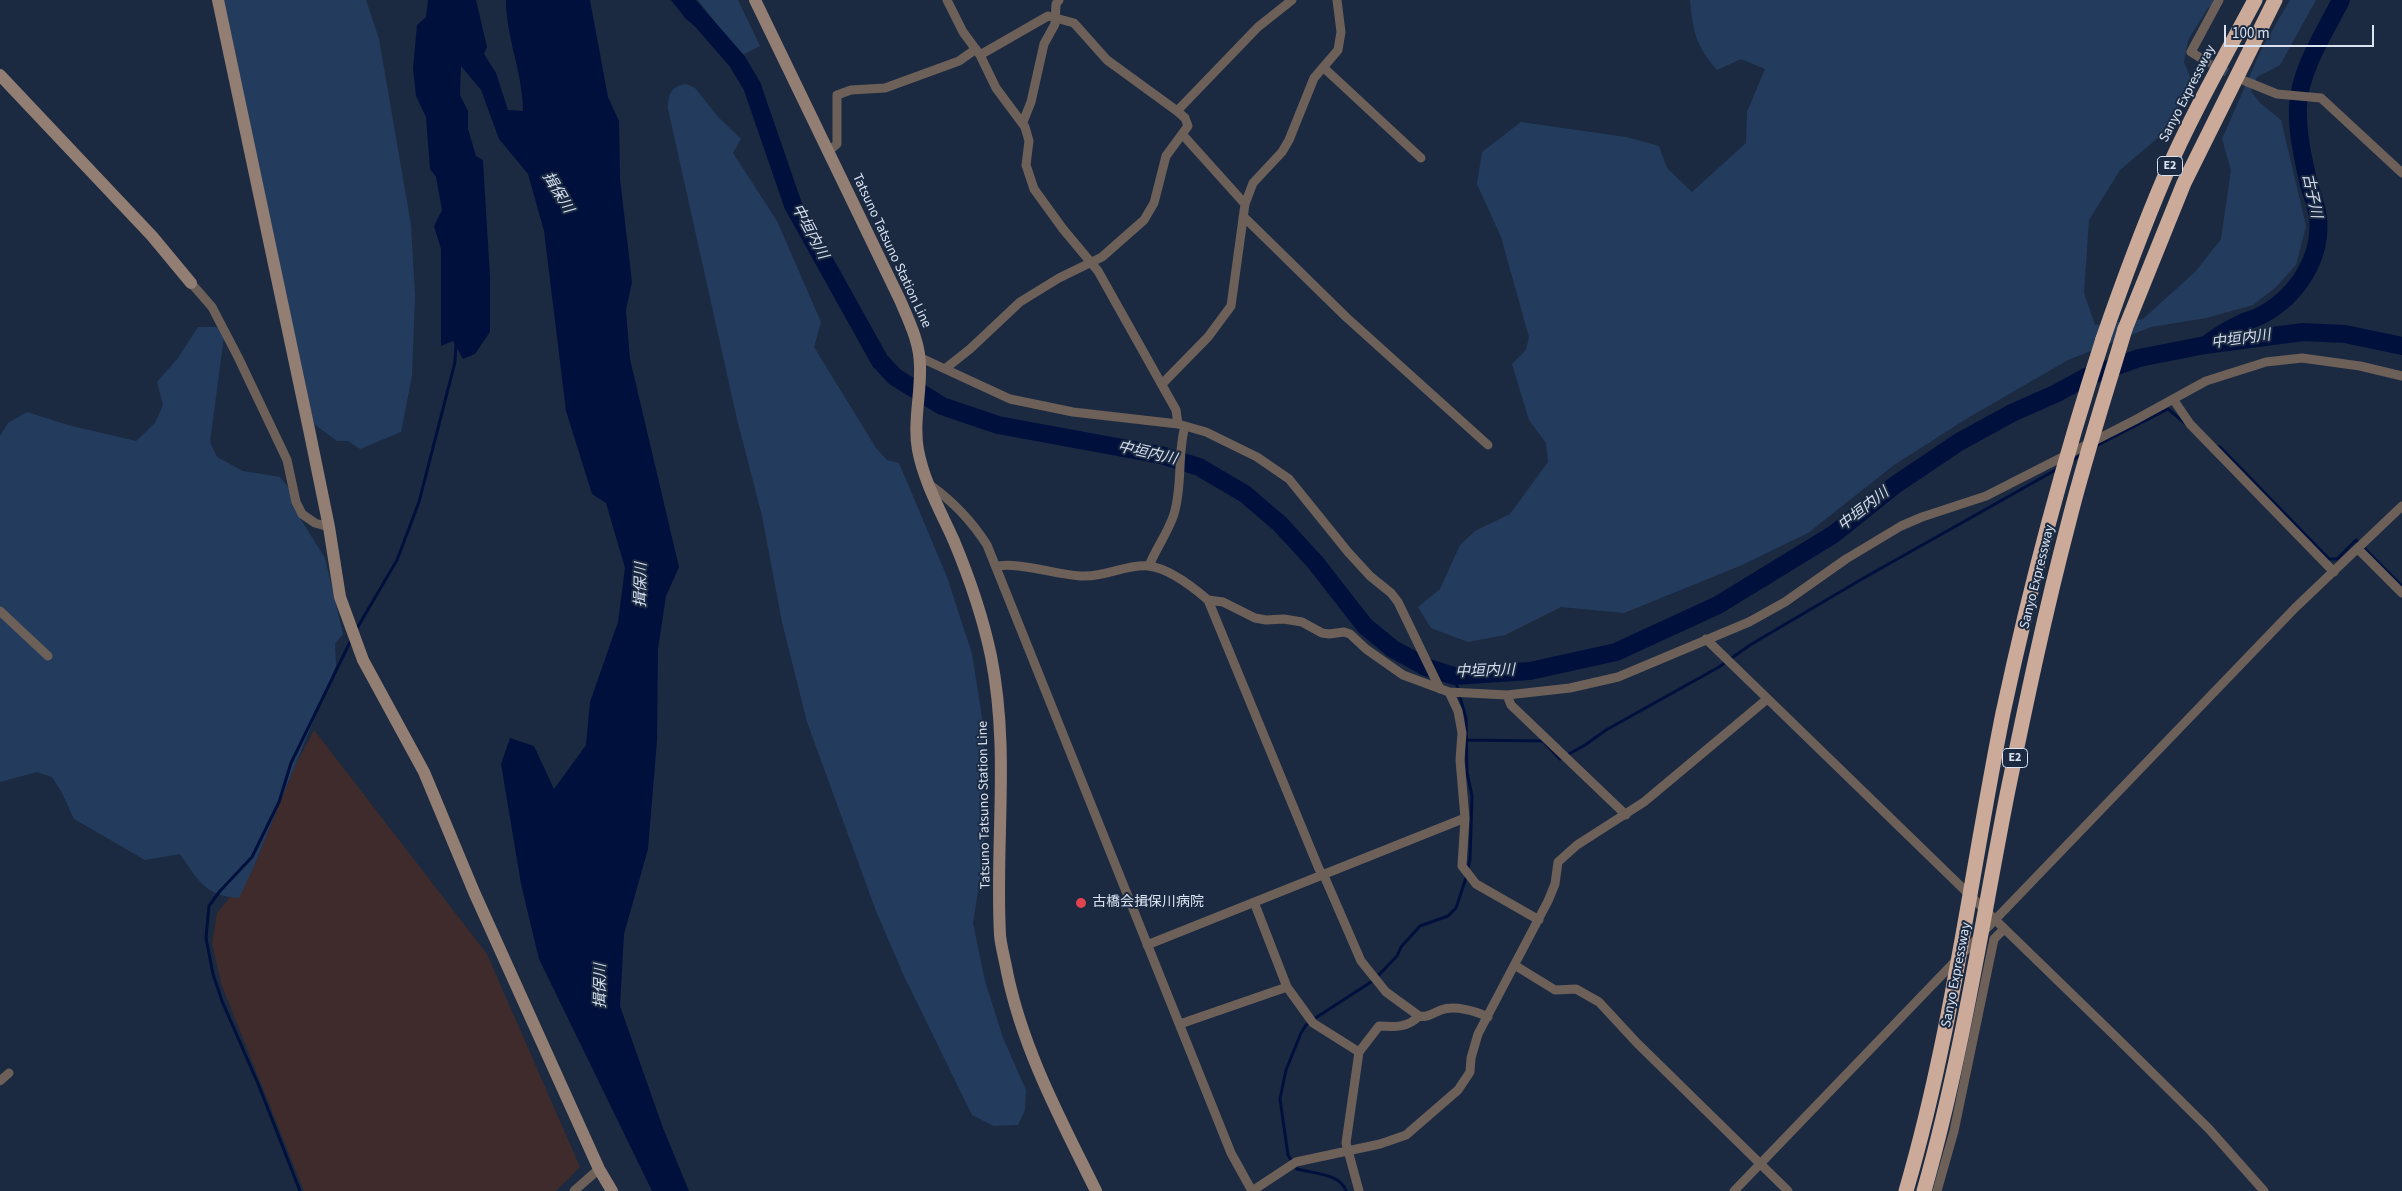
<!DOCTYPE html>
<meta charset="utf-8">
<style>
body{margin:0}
#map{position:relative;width:2402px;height:1191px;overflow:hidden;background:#1b2a40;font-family:"Source Sans 3",sans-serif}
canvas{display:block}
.scale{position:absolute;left:2224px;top:25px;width:150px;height:22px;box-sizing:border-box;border:2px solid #d9e3f2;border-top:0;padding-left:6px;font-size:15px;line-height:18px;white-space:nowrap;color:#d9e3f2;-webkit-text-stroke:4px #1b2a40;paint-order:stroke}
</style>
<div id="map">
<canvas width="2402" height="1191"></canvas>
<div class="scale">100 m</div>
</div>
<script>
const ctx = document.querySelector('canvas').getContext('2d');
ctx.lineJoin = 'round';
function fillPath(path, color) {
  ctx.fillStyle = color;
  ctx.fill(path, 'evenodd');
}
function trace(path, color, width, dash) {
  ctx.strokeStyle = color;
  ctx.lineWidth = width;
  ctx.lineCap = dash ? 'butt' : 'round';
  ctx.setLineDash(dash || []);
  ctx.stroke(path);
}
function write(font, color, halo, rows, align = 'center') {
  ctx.font = font + ' "Source Sans 3","Noto Sans JP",sans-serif';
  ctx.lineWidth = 4;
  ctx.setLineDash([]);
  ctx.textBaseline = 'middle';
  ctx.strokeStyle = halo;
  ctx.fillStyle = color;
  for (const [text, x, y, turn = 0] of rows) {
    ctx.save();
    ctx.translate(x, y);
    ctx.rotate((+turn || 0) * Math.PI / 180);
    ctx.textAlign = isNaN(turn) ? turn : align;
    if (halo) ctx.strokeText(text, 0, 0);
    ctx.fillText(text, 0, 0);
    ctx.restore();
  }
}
const industrial = new Path2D(`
 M314 730 487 954 580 1167 556 1191H304L222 986 212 944 217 913 252 871 296 764Z`);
const green = new Path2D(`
 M223 0H366L379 39 411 225 415 296 412 376 401 432 360 449 348 441H337L314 424Z
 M698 0H738L760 46 740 56Z
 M1690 0H2221L2208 8 2188 40 2184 62 2192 81 2165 132 2120 170 2089 220 2084 293 2095 325 2143 319 2196 271 2221 239 2231 170 2222 139 2262 48 2290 0H2316L2280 65 2257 77 2251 91 2260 103 2281 120 2306 226 2296 265 2276 287 2253 305 2206 318 2151 327 2068 360 1966 419 1894 465 1808 533 1742 565 1624 613 1561 607 1505 635 1468 642 1431 628 1418 607 1440 589 1460 545 1475 531 1510 514 1548 462 1546 443 1529 420 1512 364 1526 350 1529 337 1501 237 1477 184 1482 152 1521 122 1626 137 1659 146 1667 168 1692 192 1746 143 1747 112 1765 69 1741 59 1717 70C1696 46 1693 32 1690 0Z
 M686 84 695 88 719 118 741 139 733 153 777 221 821 322 814 347 876 448 887 460 899 463 947 577 972 654 982 717 985 762 984 853 973 923 985 981 1003 1038 1026 1090 1025 1110 1018 1125 994 1126 972 1115 904 976 876 911 807 722 782 622 762 516 737 419 668 109C668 94 671 86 686 84Z
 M198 327H217L224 336 210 442 217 457 243 471 280 477 289 488 293 507 325 558 343 634 335 644 336 666 252 871 239 898C205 896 198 880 180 854L145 860 74 819 61 791 52 777 37 772 0 782V436L8 423 27 412 68 425 136 441 155 423 163 405 157 382 178 358Z`);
const water = new Path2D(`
 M428 0H476L487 47 484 54 496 73 508 110 523 111C523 73 506 38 506 0H590L608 97 619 121 620 179 632 282 626 310 630 359 679 567 666 596 658 649 657 741 648 849 624 934 620 1006 663 1128 689 1191H652L539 959 521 884 501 764 510 738 534 746 554 789 586 745 590 702 618 622 625 568 606 503 592 494 566 411 544 231 528 174 499 139 481 90 461 66 460 95 468 111V129L476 156 483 160 490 277V332L475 354 463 359 453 341 441 346V249L434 226 442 210 436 177 430 169 426 117 416 96 413 69 417 25 426 17Z
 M671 0H687L724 43 719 46 686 19Z`);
const stream = new Path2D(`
 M2215 446 2220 447 2329 559H2337L2356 540 2402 586
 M2094 447 2168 409 2186 424
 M2071 461 2083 454
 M356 630 397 560 419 502 455 362 456 344
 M1467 740 1543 741 1560 759 1585 745 1606 730 1719 667 1750 645 1862 579 2059 468
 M300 1191 259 1086 222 1001 213 974 206 938 209 906 220 891 252 857 279 802 291 763 352 638
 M1346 1191C1341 1174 1312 1173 1297 1169L1288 1155 1280 1099 1286 1070 1301 1033 1306 1025 1317 1017 1374 980 1397 956 1401 947 1420 926 1448 916 1456 908 1466 878 1470 859 1472 796 1467 772 1466 718 1454 676`);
const river = new Path2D(`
 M684 0 737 61 752 86 793 205 880 361 895 377 942 406 998 425 1161 455 1199 467 1245 494 1280 524 1315 562 1365 626 1393 649 1426 667 1454 676 1530 671 1616 652 1718 605 1834 534 1895 485 1959 442 2012 413 2057 393 2086 377 2139 358 2205 345 2303 332 2345 334 2402 346
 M2211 341C2220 335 2229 329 2238 325 2245 321 2255 319 2262 315 2297 296 2322 258 2318 218 2317 207 2312 195 2309 185 2303 159 2297 133 2298 106 2300 69 2325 32 2341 0`);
const streetTunnel = new Path2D(`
 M2207 62 2240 79`);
const street = new Path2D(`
 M947 0 963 32 980 55 996 88 1025 127 1029 141 1026 165 1034 189 1063 229 1098 271 1176 410 1178 424
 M980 55 1048 16 1074 23 1107 60 1177 111
 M2207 62 2191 52 2219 0
 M1323 67 1421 158
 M2245 81 2277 94 2321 98 2402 173
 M1023 122 1031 102 1044 44 1055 24 1056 4 1059 0
 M1182 134 1245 204
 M828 152 837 144V95L851 90 885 88 959 61 976 49
 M1244 217 1346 317 1488 445
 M191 283 212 307 238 357 287 460 296 502 302 514 315 523 329 527
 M919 357 1010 399 1073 412 1178 424 1206 432 1257 457 1289 479 1348 552 1370 576 1391 593 1398 602 1440 689
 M946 368 970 349 1020 302 1059 278 1102 257 1144 220 1154 203 1166 156 1188 126 1185 118 1177 111 1258 27 1292 0
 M1162 384 1208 337 1231 306 1245 204 1253 183 1282 152 1289 140 1314 78 1338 50 1341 32 1337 0
 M2173 399 2190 424 2334 572
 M930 485C954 502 971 520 987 545L1231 1153 1252 1191
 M2358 549 2402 593
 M1149 566C1156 548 1168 533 1174 514 1183 485 1177 454 1185 426
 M996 567C1012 560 1062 576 1083 576 1105 577 1127 564 1148 566 1169 568 1193 587 1208 600L1319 869 1325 878 1361 961 1386 992 1419 1016C1428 1018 1433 1013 1441 1010 1454 1005 1476 1011 1488 1017
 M1208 600 1223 602 1255 618 1266 620 1284 619 1302 622 1322 633 1329 634 1344 632 1350 634 1366 649 1403 675 1449 692 1507 695 1570 688 1618 677 1749 622 1785 602 1846 559 1901 526 1922 517 1986 496 2135 420 2206 381 2266 362 2302 358 2360 366 2402 376
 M0 611 48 656
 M1706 639 2118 1039 2209 1129 2264 1191
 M1449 692 1458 711 1462 733 1460 760 1465 818 1462 866 1476 884 1539 920
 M1507 695 1511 705 1626 815
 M1254 902 1287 987
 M1147 945 1465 818
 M1516 966 1555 990 1576 989 1599 1002 1637 1043 1788 1191
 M1180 1024 1287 987 1313 1023 1359 1052 1346 1143 1359 1191
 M1359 1052 1379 1026C1394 1027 1408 1028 1419 1016
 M0 1081 9 1073
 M574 1191 599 1169
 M1252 1191 1296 1162 1380 1144 1406 1135 1458 1090 1470 1072 1471 1058 1478 1034 1548 901 1555 884 1558 862 1577 845 1644 802 1766 700
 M1734 1191 2295 608 2402 506
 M1937 1191 1954 1131 1994 939 2004 929`);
const secondary = new Path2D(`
 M218 0 310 434 329 527 340 597 363 660 424 772 474 892 599 1169 612 1191
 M755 0 900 300C909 321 920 343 920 366 921 394 913 423 918 450 924 482 941 512 954 541 969 577 983 618 991 656 1010 751 995 841 1000 935 1001 947 1005 960 1007 972 1023 1050 1061 1120 1096 1191
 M0 75 152 236 191 283`);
const highway = new Path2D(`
 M2125 329 2184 183 2275 0
 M2103 339C2122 284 2142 230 2165 176 2191 116 2224 58 2255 0`);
const highwayBridge = new Path2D(`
 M1906 1191C1952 1034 1971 872 2003 713 2030 587 2063 462 2103 339
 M1924 1191C1961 1061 1981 928 2007 795 2026 703 2045 612 2069 521 2085 457 2106 393 2125 329`);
const markers = [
 [1081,903,6,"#e0444e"]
];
const shields = [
 [2170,166,25],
 [2015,758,25]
];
const shieldNames = [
 ["E2",2170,166],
 ["E2",2015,758]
];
const streetNames = [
 ["Sanyo Expressway",2188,94,-63],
 ["Tatsuno Tatsuno Station Line",891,251,65],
 ["Sanyo Expressway",2038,577,-76],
 ["Tatsuno Tatsuno Station Line",985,805,-91],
 ["Sanyo Expressway",1957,975,-79]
];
const poiNames = [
 ["古橋会揖保川病院",1092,903]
];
const waterNames = [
 ["揖保川",557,193,59],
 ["古子川",2311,196,78],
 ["中垣内川",809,232,62],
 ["中垣内川",2241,340,-8],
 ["中垣内川",1147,454,13],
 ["中垣内川",1864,510,-38],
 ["揖保川",642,585,-89],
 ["中垣内川",1485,672,-2],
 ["揖保川",602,986,-90]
];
fillPath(industrial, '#3f2b2b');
fillPath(green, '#233c5e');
fillPath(water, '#00103d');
trace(stream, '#00103d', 3);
trace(river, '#00103d', 18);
trace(streetTunnel, '#38465b', 9, [9, 4.5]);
trace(street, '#6d6059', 9);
trace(secondary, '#937e73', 12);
trace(highway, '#cbaa99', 15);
trace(highwayBridge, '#cbaa99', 15);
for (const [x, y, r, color] of markers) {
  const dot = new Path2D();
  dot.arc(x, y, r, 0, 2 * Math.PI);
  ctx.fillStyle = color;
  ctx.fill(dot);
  trace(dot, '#1b2a40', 2);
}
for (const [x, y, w] of shields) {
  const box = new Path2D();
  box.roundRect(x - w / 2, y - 9.5, w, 19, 4);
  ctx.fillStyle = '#1b2a40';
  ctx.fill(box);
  trace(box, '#d9e3f2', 1);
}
write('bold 12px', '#d9e3f2', null, shieldNames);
write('14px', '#d9e3f2', '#1b2a40', streetNames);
write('14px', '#d9e3f2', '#1b2a40', poiNames, 'left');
write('italic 15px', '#d6dfef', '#1b2a40', waterNames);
</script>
